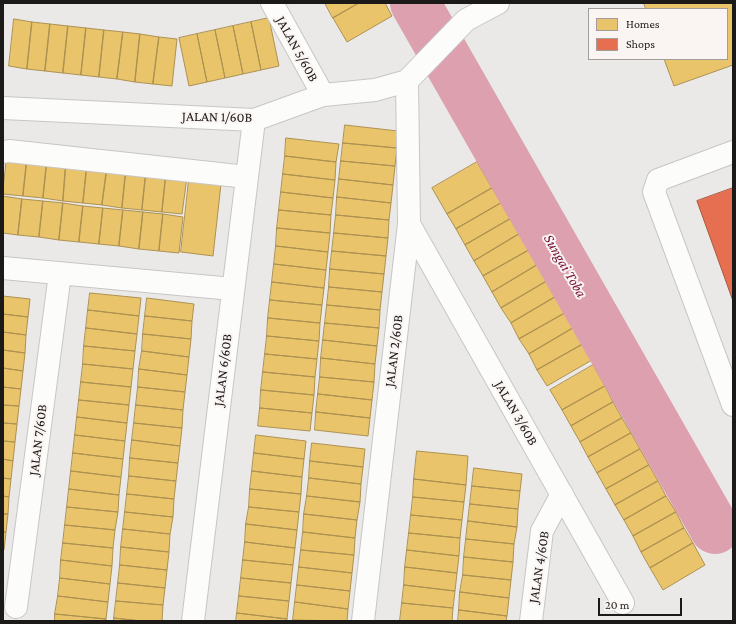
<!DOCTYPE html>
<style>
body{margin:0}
#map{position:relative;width:736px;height:624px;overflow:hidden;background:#ebe9e7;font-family:"Crimson Pro",serif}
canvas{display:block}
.frame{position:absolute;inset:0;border:4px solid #1c1a19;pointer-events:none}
.legend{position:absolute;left:588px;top:8px;width:140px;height:52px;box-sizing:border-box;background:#faf5f2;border:1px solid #a19d9b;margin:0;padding:5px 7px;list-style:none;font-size:12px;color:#1c1a19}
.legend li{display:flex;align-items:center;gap:8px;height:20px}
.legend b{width:20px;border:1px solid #a19d9b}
.scale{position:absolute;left:598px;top:598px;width:84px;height:18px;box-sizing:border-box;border:2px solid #1c1a19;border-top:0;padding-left:5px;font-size:12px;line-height:14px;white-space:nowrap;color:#1c1a19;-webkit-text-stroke:3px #faf5f2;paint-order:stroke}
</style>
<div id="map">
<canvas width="736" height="624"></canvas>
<div class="frame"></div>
<ul class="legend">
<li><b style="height:11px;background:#e9c46a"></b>Homes</li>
<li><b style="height:11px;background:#e76f51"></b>Shops</li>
</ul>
<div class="scale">20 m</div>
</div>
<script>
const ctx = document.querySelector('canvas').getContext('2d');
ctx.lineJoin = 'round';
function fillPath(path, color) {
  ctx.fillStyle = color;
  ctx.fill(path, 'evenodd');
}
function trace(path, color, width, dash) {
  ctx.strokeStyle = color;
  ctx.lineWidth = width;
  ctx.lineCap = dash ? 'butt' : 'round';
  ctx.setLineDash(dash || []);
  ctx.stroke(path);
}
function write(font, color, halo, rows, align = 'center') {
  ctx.font = font + ' "Crimson Pro",serif';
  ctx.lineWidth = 4;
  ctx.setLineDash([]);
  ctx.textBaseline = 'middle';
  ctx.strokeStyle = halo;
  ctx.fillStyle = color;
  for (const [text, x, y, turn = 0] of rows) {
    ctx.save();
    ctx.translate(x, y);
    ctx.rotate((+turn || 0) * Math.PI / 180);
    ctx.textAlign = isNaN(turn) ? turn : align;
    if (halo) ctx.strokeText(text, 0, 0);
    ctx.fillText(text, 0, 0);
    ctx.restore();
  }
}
const homes = new Path2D(`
 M325 3H359L333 18Z
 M359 3H385L392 16 347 42 333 18Z
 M644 3H733V65L674 86 664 59H727V9H646Z
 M269 18 279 66 261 70 251 22Z
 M14 19 32 22 27 69 9 66Z
 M32 22 50 24 45 71 27 69Z
 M251 22 261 70 243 74 233 26Z
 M50 24 68 26 63 73 45 71Z
 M68 26 86 28 81 75 63 73Z
 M233 26 243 74 225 78 215 30Z
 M86 28 104 30 99 77 81 75Z
 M104 30 123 32 117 79 99 77Z
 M215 30 225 78 207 82 197 34Z
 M123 32 140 34 135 82 117 79Z
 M140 34 159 37 153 84 135 82Z
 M197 34 207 82 189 86 179 38Z
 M159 37 177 39 172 86 153 84Z
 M345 125 398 131 397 148 343 143Z
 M286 138 339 144 336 162 285 156Z
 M343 143 397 148 395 166 341 161Z
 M7 156 27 159 23 196 3 194Z
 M285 156 336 162 335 180 283 174Z
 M27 159 47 161 43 198 23 196Z
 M47 161 66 163 63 201 43 198Z
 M341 161 395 166 393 185 339 179Z
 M477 162 492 188 447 214 432 188Z
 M66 163 87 165 83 203 63 201Z
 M87 165 107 168 102 205 83 203Z
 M107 168 126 170 122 208 102 205Z
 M126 170 146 172 142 210 122 208Z
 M146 172 166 174 162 212 142 210Z
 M166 174 187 177 182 214 162 212Z
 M283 174 335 180 333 198 281 192Z
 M339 179 393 185 391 203 337 197Z
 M189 180 221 184 213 256 181 252Z
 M492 188 501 203 456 229 447 214Z
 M281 192 333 198 331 215 279 210Z
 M3 196 22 199 18 235 3 233Z
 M337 197 391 203 389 220 336 215Z
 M22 199 43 201 39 237 18 235Z
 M43 201 63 203 59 240 39 237Z
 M63 203 83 206 79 242 59 240Z
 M501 203 510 219 465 245 456 229Z
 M83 206 103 208 99 244 79 242Z
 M103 208 123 210 119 246 99 244Z
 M123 210 143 212 139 249 119 246Z
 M279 210 331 215 330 233 277 228Z
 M143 212 163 214 159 251 139 249Z
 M163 214 183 217 179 253 159 251Z
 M336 215 389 220 388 238 334 233Z
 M510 219 519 234 474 261 465 245Z
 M277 228 330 233 328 252 276 246Z
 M334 233 388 238 386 256 332 251Z
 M519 234 529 250 483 276 474 261Z
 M276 246 328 252 326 270 274 264Z
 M529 250 537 265 492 292 483 276Z
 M332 251 386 256 384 274 330 269Z
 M274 264 326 270 324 288 272 282Z
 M537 265 547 281 501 308 492 292Z
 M330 269 384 274 382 292 329 287Z
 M547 281 555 297 511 323 501 308Z
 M272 282 324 288 322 305 270 300Z
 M329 287 382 292 380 310 327 305Z
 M90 293 141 298 139 316 88 310Z
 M3 296 30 299 28 317 3 314Z
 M555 297 565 313 519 339 511 323Z
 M147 298 194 304 192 321 145 316Z
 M270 300 322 305 320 323 268 318Z
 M327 305 380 310 379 328 325 323Z
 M88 310 139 316 137 334 86 328Z
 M565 313 573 328 529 354 519 339Z
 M3 314 28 317 26 335 3 332Z
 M145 316 192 321 191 339 143 334Z
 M268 318 320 323 319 341 267 336Z
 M325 323 379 328 377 346 323 340Z
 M86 328 137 334 135 351 84 346Z
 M573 328 583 344 537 370 529 354Z
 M3 332 26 335 25 353 3 350Z
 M143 334 191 339 189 357 142 351Z
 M267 336 319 341 317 359 265 354Z
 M323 340 377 346 375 364 321 358Z
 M583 344 592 360 547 386 537 370Z
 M84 346 135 351 133 369 83 364Z
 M3 350 25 353 23 371 3 368Z
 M142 351 189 357 187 375 139 369Z
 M265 354 317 359 315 377 263 372Z
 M321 358 375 364 374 382 320 377Z
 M83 364 133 369 131 387 81 382Z
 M593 365 605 386 562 410 550 390Z
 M3 368 23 371 21 389 3 387Z
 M139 369 187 375 185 392 138 387Z
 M263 372 315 377 314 395 261 390Z
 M320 377 374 382 372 400 318 394Z
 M81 382 131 387 129 405 79 400Z
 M605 386 613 402 571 426 562 410Z
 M3 387 21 389 19 406 3 405Z
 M138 387 185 392 183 410 136 405Z
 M261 390 314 395 312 413 260 408Z
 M318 394 372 400 370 418 316 412Z
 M79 400 129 405 127 423 77 417Z
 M613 402 622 418 580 442 571 426Z
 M3 405 19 406 17 424 3 423Z
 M136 405 183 410 182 428 134 423Z
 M260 408 312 413 310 431 258 426Z
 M316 412 370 418 368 436 315 430Z
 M77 417 127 423 125 441 75 435Z
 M622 418 631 433 588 457 580 442Z
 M3 423 17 424 15 442 3 441Z
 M134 423 182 428 180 446 132 440Z
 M631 433 640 449 597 473 588 457Z
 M75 435 125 441 123 459 73 453Z
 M256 435 306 441 304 459 254 453Z
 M132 440 180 446 178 463 130 458Z
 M3 441 15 442 13 461 3 459Z
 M312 443 365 449 363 467 310 461Z
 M640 449 649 465 606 489 597 473Z
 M417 451 468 456 466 485 414 479Z
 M73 453 123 459 121 477 71 471Z
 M254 453 304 459 302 477 252 471Z
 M130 458 178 463 176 481 129 476Z
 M3 459 13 461 11 479 3 478Z
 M310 461 363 467 361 484 309 478Z
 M649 465 658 481 615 505 606 489Z
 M474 468 522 474 520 491 472 486Z
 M71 471 121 477 119 495 69 489Z
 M252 471 302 477 301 494 250 489Z
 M129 476 176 481 174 499 127 494Z
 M3 478 11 479 9 497 3 496Z
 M309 478 361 484 360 502 307 496Z
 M414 479 466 485 464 502 413 497Z
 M658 481 666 496 624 520 615 505Z
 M472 486 520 491 518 509 470 504Z
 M69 489 119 495 118 512 67 507Z
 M250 489 301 494 299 512 249 507Z
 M127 494 174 499 173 517 125 512Z
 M3 496 9 497 8 514H3Z
 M307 496 360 502 357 520 304 514Z
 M666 496 676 512 633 536 624 520Z
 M413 497 464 502 462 520 411 515Z
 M470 504 518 509 517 527 468 521Z
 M67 507 118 512 115 530 65 525Z
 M249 507 299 512 297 530 246 524Z
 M125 512 173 517 170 534 123 529Z
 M676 512 684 528 641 552 633 536Z
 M3 514H8L6 532H3Z
 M304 514 357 520 355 538 303 532Z
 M411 515 462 520 460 538 409 533Z
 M468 521 517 527 514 544 466 539Z
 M246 524 297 530 295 548 245 542Z
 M65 525 115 530 113 548 63 543Z
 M684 528 693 543 650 568 641 552Z
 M123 529 170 534 169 552 121 547Z
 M3 532H6L4 550H3Z
 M303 532 355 538 354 555 301 550Z
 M409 533 460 538 459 556 407 550Z
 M466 539 514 544 513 562 464 557Z
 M245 542 295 548 293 565 243 560Z
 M63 543 113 548 112 566 61 560Z
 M693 543 705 565 663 590 650 568Z
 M121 547 169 552 167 570 120 565Z
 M301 550 354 555 352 573 299 567Z
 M407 550 459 556 457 573 405 567Z
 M464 557 513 562 511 580 463 575Z
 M61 560 112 566 110 584 60 578Z
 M243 560 293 565 291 583 241 578Z
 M120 565 167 570 165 588 118 583Z
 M299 567 352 573 350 591 297 585Z
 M405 567 457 573 455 591 404 585Z
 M463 575 511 580 509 598 460 592Z
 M60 578 110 584 108 602 58 596Z
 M241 578 291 583 289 601 239 596Z
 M118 583 165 588 163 605 116 601Z
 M297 585 350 591 348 609 295 602Z
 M404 585 455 591 453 608 402 603Z
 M460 592 509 598 507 616 459 610Z
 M58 596 108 602 106 619 55 614Z
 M239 596 289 601 287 619 237 613Z
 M116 601 163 605 162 621H141L114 618Z
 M295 602 348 609 347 621 293 620Z
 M402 603 453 608 452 621H400Z
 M459 610 507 616 506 621H458Z
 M237 613 287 619V621H236Z
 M55 614 106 619V621H55Z
 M114 618 141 621H114Z`);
const shops = new Path2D(`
 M733 188V301L697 201Z`);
const river = new Path2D(`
 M415 3 715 529`);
const minor = new Path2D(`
 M272 3 323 95
 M3 108 254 120 323 95 375 90 407 81 466 20 498 3
 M3 152 9 151 247 177
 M733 152 658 180 654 192 733 405
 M409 224 623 603
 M3 268 233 289
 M16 607 60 274
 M193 621 254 120
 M363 621 409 224 407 81
 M531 621 542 531 562 494`);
const streetNames = [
 ["JALAN 5/60B",297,49,61],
 ["JALAN 1/60B",217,117,1],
 ["JALAN 2/60B",394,351,-83],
 ["JALAN 6/60B",223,370,-83],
 ["JALAN 3/60B",516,413,60],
 ["JALAN 7/60B",38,440,-83],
 ["JALAN 4/60B",539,567,-81]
];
const waterNames = [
 ["Sungai Toba",565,266,60]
];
fillPath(homes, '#e9c46a');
trace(homes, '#ac9152', 1);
fillPath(shops, '#e76f51');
trace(shops, '#aa5640', 1);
trace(river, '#dca0af', 50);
trace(minor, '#c8c6c5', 24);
trace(minor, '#fcfcfb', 22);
write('14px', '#1c1a19', '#faf5f2', streetNames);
write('italic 15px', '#750e38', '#faf5f2', waterNames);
</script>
